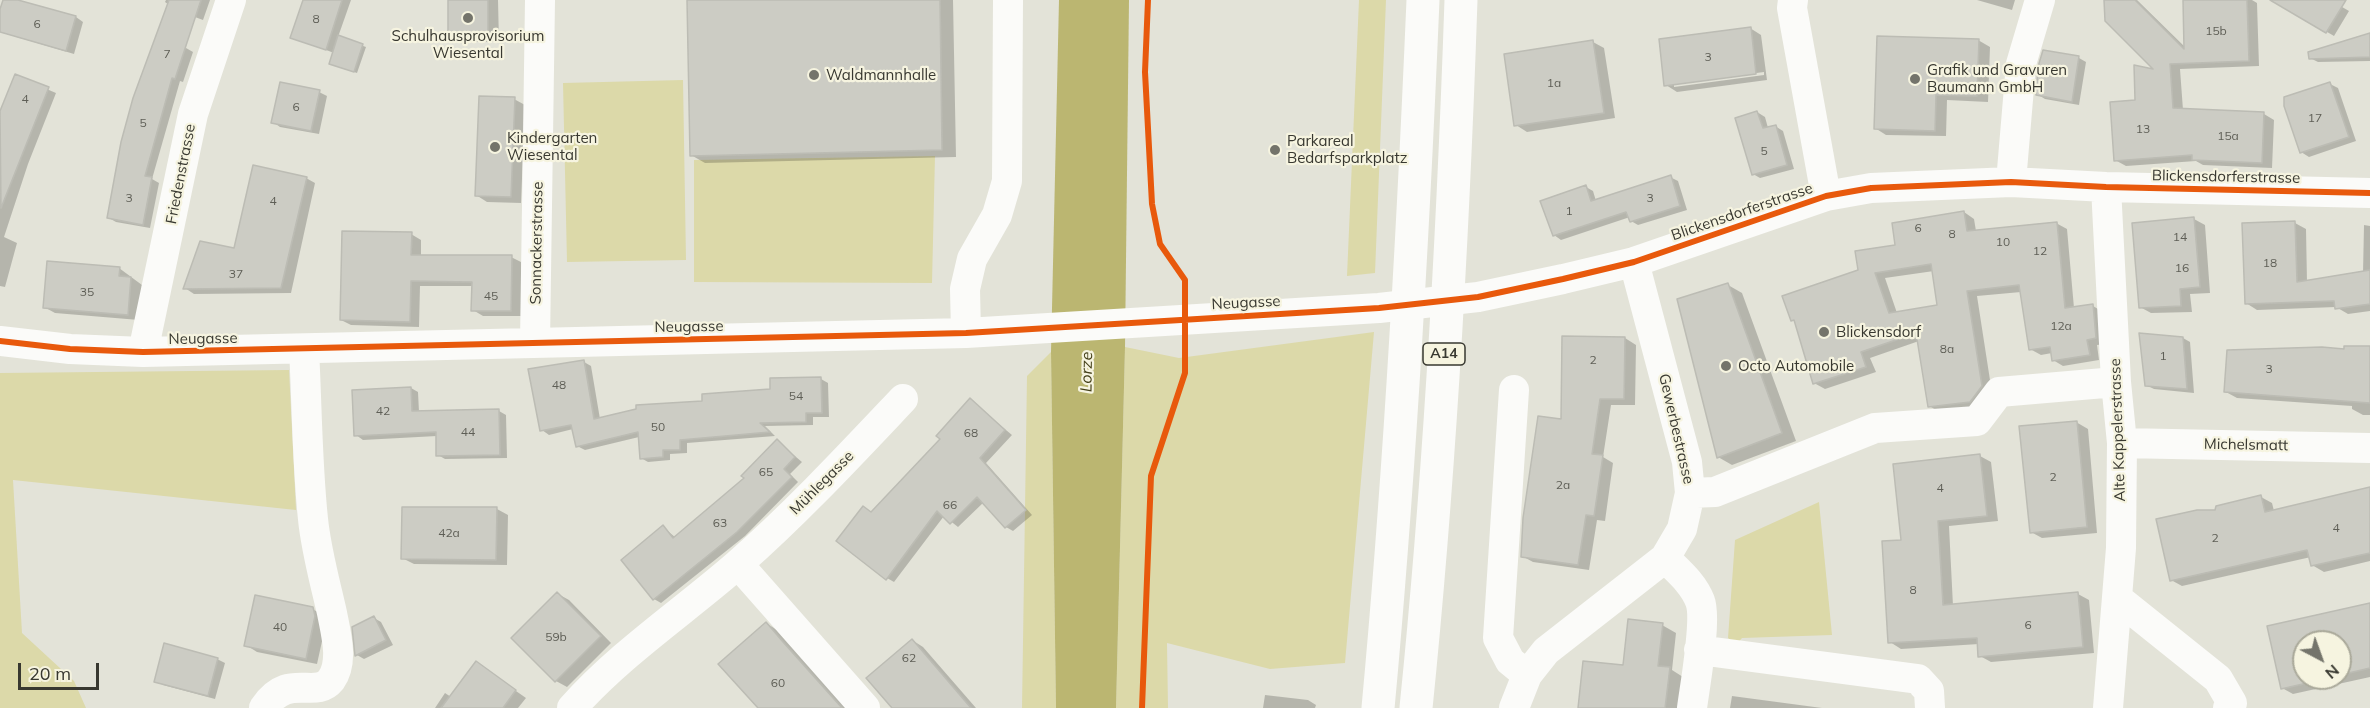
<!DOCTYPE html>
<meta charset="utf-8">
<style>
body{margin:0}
#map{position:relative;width:2370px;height:708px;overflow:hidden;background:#e3e3d8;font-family:Mulish,sans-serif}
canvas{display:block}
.north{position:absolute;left:2292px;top:630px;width:60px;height:60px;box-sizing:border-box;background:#f6f4e0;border:2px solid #aaa99a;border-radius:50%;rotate:139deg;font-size:16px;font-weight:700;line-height:24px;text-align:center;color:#383830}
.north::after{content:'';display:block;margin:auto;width:21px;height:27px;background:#74746b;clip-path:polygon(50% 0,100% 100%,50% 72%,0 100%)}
.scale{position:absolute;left:18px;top:663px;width:81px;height:27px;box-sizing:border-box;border:3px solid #383830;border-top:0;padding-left:8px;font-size:18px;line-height:21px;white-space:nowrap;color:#383830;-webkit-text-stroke:4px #f6f4e0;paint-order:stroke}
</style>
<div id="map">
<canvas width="2370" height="708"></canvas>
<div class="north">N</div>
<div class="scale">20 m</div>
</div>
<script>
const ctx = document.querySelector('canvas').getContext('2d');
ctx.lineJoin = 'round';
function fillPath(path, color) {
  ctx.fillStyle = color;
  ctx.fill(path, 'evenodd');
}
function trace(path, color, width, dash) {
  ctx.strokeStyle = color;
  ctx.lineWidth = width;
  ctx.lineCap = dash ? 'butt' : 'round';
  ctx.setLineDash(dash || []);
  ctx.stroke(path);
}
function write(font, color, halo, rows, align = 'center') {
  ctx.font = font + ' Mulish,sans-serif';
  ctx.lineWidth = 4.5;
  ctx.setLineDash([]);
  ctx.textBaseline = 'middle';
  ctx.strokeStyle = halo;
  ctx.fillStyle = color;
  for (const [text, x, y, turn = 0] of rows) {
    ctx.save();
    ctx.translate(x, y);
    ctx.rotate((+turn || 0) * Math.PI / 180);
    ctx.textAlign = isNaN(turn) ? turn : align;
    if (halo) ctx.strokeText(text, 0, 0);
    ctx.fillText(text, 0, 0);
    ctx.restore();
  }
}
const green = new Path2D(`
 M1359 0H1386L1375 273 1347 276Z
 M683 80 686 260 567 262 563 83Z
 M935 156 932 283 694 282V160Z
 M1374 332 1345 663 1270 669 1167 643 1168 708H1116L1125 347 1179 358Z
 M1051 352 1056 708H1022L1027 376Z
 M289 370 296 510 13 480 22 633 74 681 86 708H0V373Z
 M1819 502 1832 635 1742 638 1736 645 1728 638 1735 540Z`);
const water = new Path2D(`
 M1059 0H1129L1125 347 1116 708H1056L1051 352Z`);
const shadow = new Path2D(`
 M4 0H13L76 17 83 22 74 54 0 32V15Z
 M166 0H210L203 20 176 10 165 2Z
 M304 0H351L338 37 366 47 357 73 334 65V53L292 37Z
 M450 0H498L499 42H461L450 36Z
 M688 0H953L956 157 705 163 691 155Z
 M1977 0H2015L2012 10Z
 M2106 0H2137L2186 48 2184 0H2252L2257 3 2259 66 2180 69 2183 110 2264 114 2274 120 2272 168 2203 165 2196 161 2126 166 2115 160 2137 102 2158 71Z
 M2291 0H2330L2349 11 2334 36 2286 8Z
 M1750 28 1761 35 1767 80 1677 92 1666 85ZM1764 72V75L1674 87V84Z
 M2370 36V61L2318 62 2310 58Z
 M156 40 186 48 193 52 183 82 180 81 152 179 159 183 150 228 116 222 109 218Z
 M1978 40 1990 47 1988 102 1947 100 1946 136 1886 135 1875 128Z
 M1593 42 1604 48 1615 118 1527 132 1516 125Z
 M2044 52 2079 58 2086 62 2079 105 2045 99 2037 94Z
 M16 76 56 93 28 164 4 237 17 243 5 287 0 286V122L2 117 0 116Z
 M2330 84 2338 88 2356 141 2309 157 2301 152Z
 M319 92 327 96 319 134 280 127 273 122Z
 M514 99 525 105 521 203 487 202 476 195Z
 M1757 112 1765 117 1768 128 1775 126 1783 131 1794 169 1760 178 1753 174Z
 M1670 177 1678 181 1687 210 1638 225 1631 221 1630 217 1561 240 1554 235 1586 187 1593 191 1596 201Z
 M306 178 315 183 291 293 194 294 185 288 235 250Z
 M1964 212 1974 219 1976 231 2056 223 2067 229 2074 308 2093 306 2103 312 2106 344 2097 345 2099 360 2063 366 2053 360 2052 353 2041 355 2030 349 2021 292 1977 296 1992 393 1981 407 1940 412 1929 406 1919 341 1870 358 1876 372 1825 389 1814 383 1796 322 1792 320 1897 247ZM1934 271 1939 306 1897 313 1885 278Z
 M2194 219 2205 225 2210 293 2190 294 2192 312 2151 313 2140 307Z
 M2295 223 2306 229 2307 282 2363 273 2364 225 2370 226V311L2348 314 2336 307 2257 310 2246 303Z
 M411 234 421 240V256L511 257 521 262V316H483L473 310V286H420L419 327 351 325 341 320Z
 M119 268 142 285 139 320 55 313 44 307Z
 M1728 285 1742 293 1796 441 1732 465 1718 457Z
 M1564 337 1625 338 1636 345 1635 405H1611L1603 457 1613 463 1605 521 1597 520 1589 570 1533 562 1522 556 1562 421Z
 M2183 338 2190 342 2194 393 2154 389 2146 385Z
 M2370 347V415H2363L2352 409V406L2237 398 2226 392 2346 350Z
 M584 362 591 366 600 419 771 390 821 379 828 383 829 417H813V425L765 426 775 436 687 443V453L670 454V460L648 462 641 458 639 437 585 450 577 446 573 429 549 435 542 430Z
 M411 388 418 392 419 412 499 411 506 415 507 458 445 459 438 455 437 436 363 440 356 435Z
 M970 400 1012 435 986 463 1032 515 1013 531 1006 527 984 502 958 527 944 516 894 582 887 578 872 513 942 439Z
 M2076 422 2088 429 2097 533 2042 538 2031 532Z
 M777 441 802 462 790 474 798 482 745 536 661 603 654 599 663 527 676 538 746 478Z
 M1980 456 1991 462 1998 521 1949 526 1953 606 2078 594 2089 600 2094 653 1991 662 1980 656 1979 644 1901 649 1890 642 1903 541Z
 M2370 489V561L2324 572 2312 565 2311 557 2182 586 2171 580 2217 511 2261 497 2272 503 2274 511Z
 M497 509 508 515 507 565 414 564 402 558Z
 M558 594 569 600 611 643 567 687 556 681Z
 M2370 604V677L2293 694 2282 688 2269 627ZM2304 642H2340V678H2304Z
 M312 609 324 615 326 623 317 664 257 652 246 645Z
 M374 618 381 622 393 645 364 659 357 655Z
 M766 623 777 630 846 708H760Z
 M1662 625 1676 633 1672 670 1683 677 1680 708H1580L1624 667Z
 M912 640 923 647 976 708H894Z
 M217 659 225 663 215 699 163 685 156 681Z
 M476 663 526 698 518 708H435L445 693 451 697Z
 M1265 695 1308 700 1316 705 1315 708H1263Z
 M1732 696 1822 708H1730Z`);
const building = new Path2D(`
 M3 0H18L76 16 66 51 0 32V9Z
 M169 0H201L175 79 172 78 145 176 152 177 143 225 107 218 121 142 133 98Z
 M303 0H342L326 50 290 38Z
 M448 0H488V37H448Z
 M687 0H940L942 150 690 156Z
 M2104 0H2135L2184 49 2183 0H2247L2249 61 2170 64 2173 108 2264 112 2262 163 2192 160V155L2114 161 2110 102 2135 100 2134 65 2153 69 2105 21Z
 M2270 0H2346L2326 33Z
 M1751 27 1756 74 1664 86 1659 39Z
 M2370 33V57L2309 59 2308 52Z
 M338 35 363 44 354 72 329 64Z
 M1877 36 1979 39 1977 96 1936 95 1935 131 1874 129Z
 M1593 40 1604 113 1514 126 1504 54Z
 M2043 50 2079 56 2072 102 2036 95 2038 67Z
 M15 74 49 87 1 208 0 111Z
 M280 82 320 90 311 131 271 123Z
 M2330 82 2349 137 2300 153 2284 106V97Z
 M479 96 515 97 511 197 475 196Z
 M1757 111 1763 128 1776 125 1787 165 1752 175 1735 118Z
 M253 165 307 177 281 288 183 289 200 241 234 248Z
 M1671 175 1680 206 1630 222 1626 212 1553 236 1540 201 1586 185 1591 201Z
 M1964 211 1967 231 2057 222 2065 308 2093 304 2096 338 2087 340 2090 355 2052 361 2050 347 2029 350 2019 285 1967 291 1982 386 1970 402 1928 407 1916 333 1861 352 1866 367 1813 384 1794 320 1791 321 1782 296 1858 270 1855 251 1895 245 1892 223ZM1931 264 1937 305 1889 313 1875 273Z
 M2194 217 2200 287 2180 289 2181 306 2139 308 2132 223Z
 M2295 221 2297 282 2370 270V304L2335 309 2334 301 2245 304 2242 223Z
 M342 231 412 232 411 255H512L511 311H471L472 282 411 281 410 322 340 320Z
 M47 261 120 267 119 276 131 277 128 315 43 308Z
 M1728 283 1782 433 1717 458 1677 299Z
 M2139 333 2183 337 2187 389 2145 386Z
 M1562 336 1625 337 1624 399H1600L1592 454 1603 455 1594 516 1586 515 1578 565 1521 557 1523 518 1538 416 1561 419Z
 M2344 346H2370V403L2224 392 2227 350 2322 347 2344 349Z
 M584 360 594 419 636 409V405L702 401V394L770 389V378L821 377 822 413H806V422L760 423 770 432 680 440V450H663V457L640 459 638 432 576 447 571 425 540 431 528 369Z
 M411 387 412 411 499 409 500 455 436 456V432L354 436 352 390Z
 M970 398 1005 430 980 458 1026 510 1005 528 977 497 950 524 937 511 886 580 836 541 863 506 871 512 940 439 936 436Z
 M2077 421 2087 527 2030 533 2019 426Z
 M777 439 795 457 784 469 792 477 737 532 653 600 621 560 663 525 673 538 744 478 741 476Z
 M1980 454 1987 516 1938 521 1943 605 2078 592 2083 647 1978 657 1977 638 1888 643 1882 541 1901 540 1893 464Z
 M2370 487V553L2311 566 2307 550 2170 581 2156 519 2197 510H2215L2216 506 2261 495 2265 512Z
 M402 507H497L496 560 401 559Z
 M557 592 601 636 555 682 511 638Z
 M255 595 313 607 315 616 306 659 244 646Z
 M2370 603V668L2340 675V642H2304V678H2329L2281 689 2267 626Z
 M374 616 386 640 355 656 352 627Z
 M1628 619 1663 623 1658 666 1670 667 1665 708H1578L1583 661 1623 665Z
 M766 622 783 642 842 708H758L718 664Z
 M912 639 971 708H892L866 678Z
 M164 643 218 658 208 696 154 682Z
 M476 661 516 690 503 708H441Z`);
const minor = new Path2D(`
 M1793 0 1792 8 1826 196
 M2011 182 2021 64 2040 0
 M2106 187 2116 382 2122 443 2121 548 2108 708
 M966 333 965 289 972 259 997 215 1007 181 1008 0
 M0 341 70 349 143 352 966 333 1379 308 1478 297 1563 279 1634 262 1826 196 1871 188 2011 182 2106 187 2370 193
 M535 343 540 0
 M143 352 193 114 231 0
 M1514 390 1498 638 1510 661 1527 675
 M2122 443 2370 448
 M1690 493 1715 492 1875 428 1977 421 1999 392 2116 382
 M1665 558C1678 571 1693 583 1700 601 1707 619 1695 685 1692 708
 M738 564 865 708
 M2117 598 2218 679 2232 703 2228 708
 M1699 650 1918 679 1929 691 1930 708
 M264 708C288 671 315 700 331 680 344 662 336 634 332 613 325 582 316 550 313 519 307 462 307 405 304 349
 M572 708C621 653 683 612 738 564 797 512 850 455 903 399
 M1514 708 1527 675 1546 651 1665 558 1682 529 1690 493 1687 462 1634 262`);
const highway = new Path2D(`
 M1378 708C1400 472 1413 236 1423 0
 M1416 708C1440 473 1453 236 1461 0`);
const cycleway = new Path2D(`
 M0 341 70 349 143 352 966 333 1379 308 1478 297 1563 279 1634 262 1826 196 1871 188 2011 182 2106 187 2370 193
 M1142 708 1151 476 1185 373V280L1160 244 1152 204 1145 72 1148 0`);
const markers = [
 [468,18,6,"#74746b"],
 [814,75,6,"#74746b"],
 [1915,79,6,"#74746b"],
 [495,147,6,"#74746b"],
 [1275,150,6,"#74746b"],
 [1824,332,6,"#74746b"],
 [1726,366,6,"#74746b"]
];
const numberNames = [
 ["8",316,19],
 ["6",37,24],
 ["15b",2216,31],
 ["7",167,54],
 ["3",1708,57],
 ["1a",1554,83],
 ["4",25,99],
 ["6",296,107],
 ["17",2315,118],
 ["5",143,123],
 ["13",2143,129],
 ["15a",2228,136],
 ["5",1764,151],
 ["3",129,198],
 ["3",1650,198],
 ["4",273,201],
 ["1",1569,211],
 ["6",1918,228],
 ["8",1952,234],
 ["14",2180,237],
 ["10",2003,242],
 ["12",2040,251],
 ["18",2270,263],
 ["16",2182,268],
 ["37",236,274],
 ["35",87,292],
 ["45",491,296],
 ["12a",2061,326],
 ["8a",1947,349],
 ["1",2163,356],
 ["2",1593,360],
 ["3",2269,369],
 ["48",559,385],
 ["54",796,396],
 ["42",383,411],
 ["50",658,427],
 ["44",468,432],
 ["68",971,433],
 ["65",766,472],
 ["2",2053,477],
 ["2a",1563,485],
 ["4",1940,488],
 ["66",950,505],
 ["63",720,523],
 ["4",2336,528],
 ["42a",449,533],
 ["2",2215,538],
 ["8",1913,590],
 ["6",2028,625],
 ["40",280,627],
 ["59b",556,637],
 ["62",909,658],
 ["60",778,683]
];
const shields = [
 [1444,354,42]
];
const shieldNames = [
 ["A14",1444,354]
];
const poiNames = [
 ["Schulhausprovisorium",468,36,"center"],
 ["Wiesental",468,53,"center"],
 ["Grafik und Gravuren",1927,70],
 ["Baumann GmbH",1927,87],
 ["Waldmannhalle",826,75],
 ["Kindergarten",507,138],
 ["Wiesental",507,155],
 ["Parkareal",1287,141],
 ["Bedarfsparkplatz",1287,158],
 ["Blickensdorf",1836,332],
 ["Octo Automobile",1738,366]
];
const streetNames = [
 ["Friedenstrasse",181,174,-79],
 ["Blickensdorferstrasse",2226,177,1],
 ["Blickensdorferstrasse",1742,212,-19],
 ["Sonnackerstrasse",537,243,-89],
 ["Neugasse",1246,303,-3],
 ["Neugasse",689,327,-1],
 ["Neugasse",203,339,-1],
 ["Gewerbestrasse",1676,429,77],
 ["Alte Kappelerstrasse",2118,430,-92],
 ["Michelsmatt",2246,445,1],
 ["Mühlegasse",822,483,-45]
];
const waterNames = [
 ["Lorze",1087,372,-89]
];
fillPath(green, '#dcd9a9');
fillPath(water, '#bbb671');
fillPath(shadow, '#0003');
fillPath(building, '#ccccc4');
trace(building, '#bcbcb4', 1.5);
trace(minor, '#fbfbf9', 30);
trace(highway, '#fbfbf9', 33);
trace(cycleway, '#e8590c', 6);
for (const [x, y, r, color] of markers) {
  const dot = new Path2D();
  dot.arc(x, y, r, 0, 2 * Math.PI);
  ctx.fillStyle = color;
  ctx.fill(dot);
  trace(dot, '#f6f4e0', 2);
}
write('12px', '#5e5e56', null, numberNames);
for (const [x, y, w] of shields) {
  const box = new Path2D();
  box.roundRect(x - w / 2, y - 11, w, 22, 4.5);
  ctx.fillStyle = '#f6f4e0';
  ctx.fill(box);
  trace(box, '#383830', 1.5);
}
write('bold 14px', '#383830', null, shieldNames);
write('15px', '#383830', '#f6f4e0', poiNames, 'left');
write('15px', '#383830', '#f6f4e0', streetNames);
write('italic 16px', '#444019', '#f6f4e0', waterNames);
</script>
